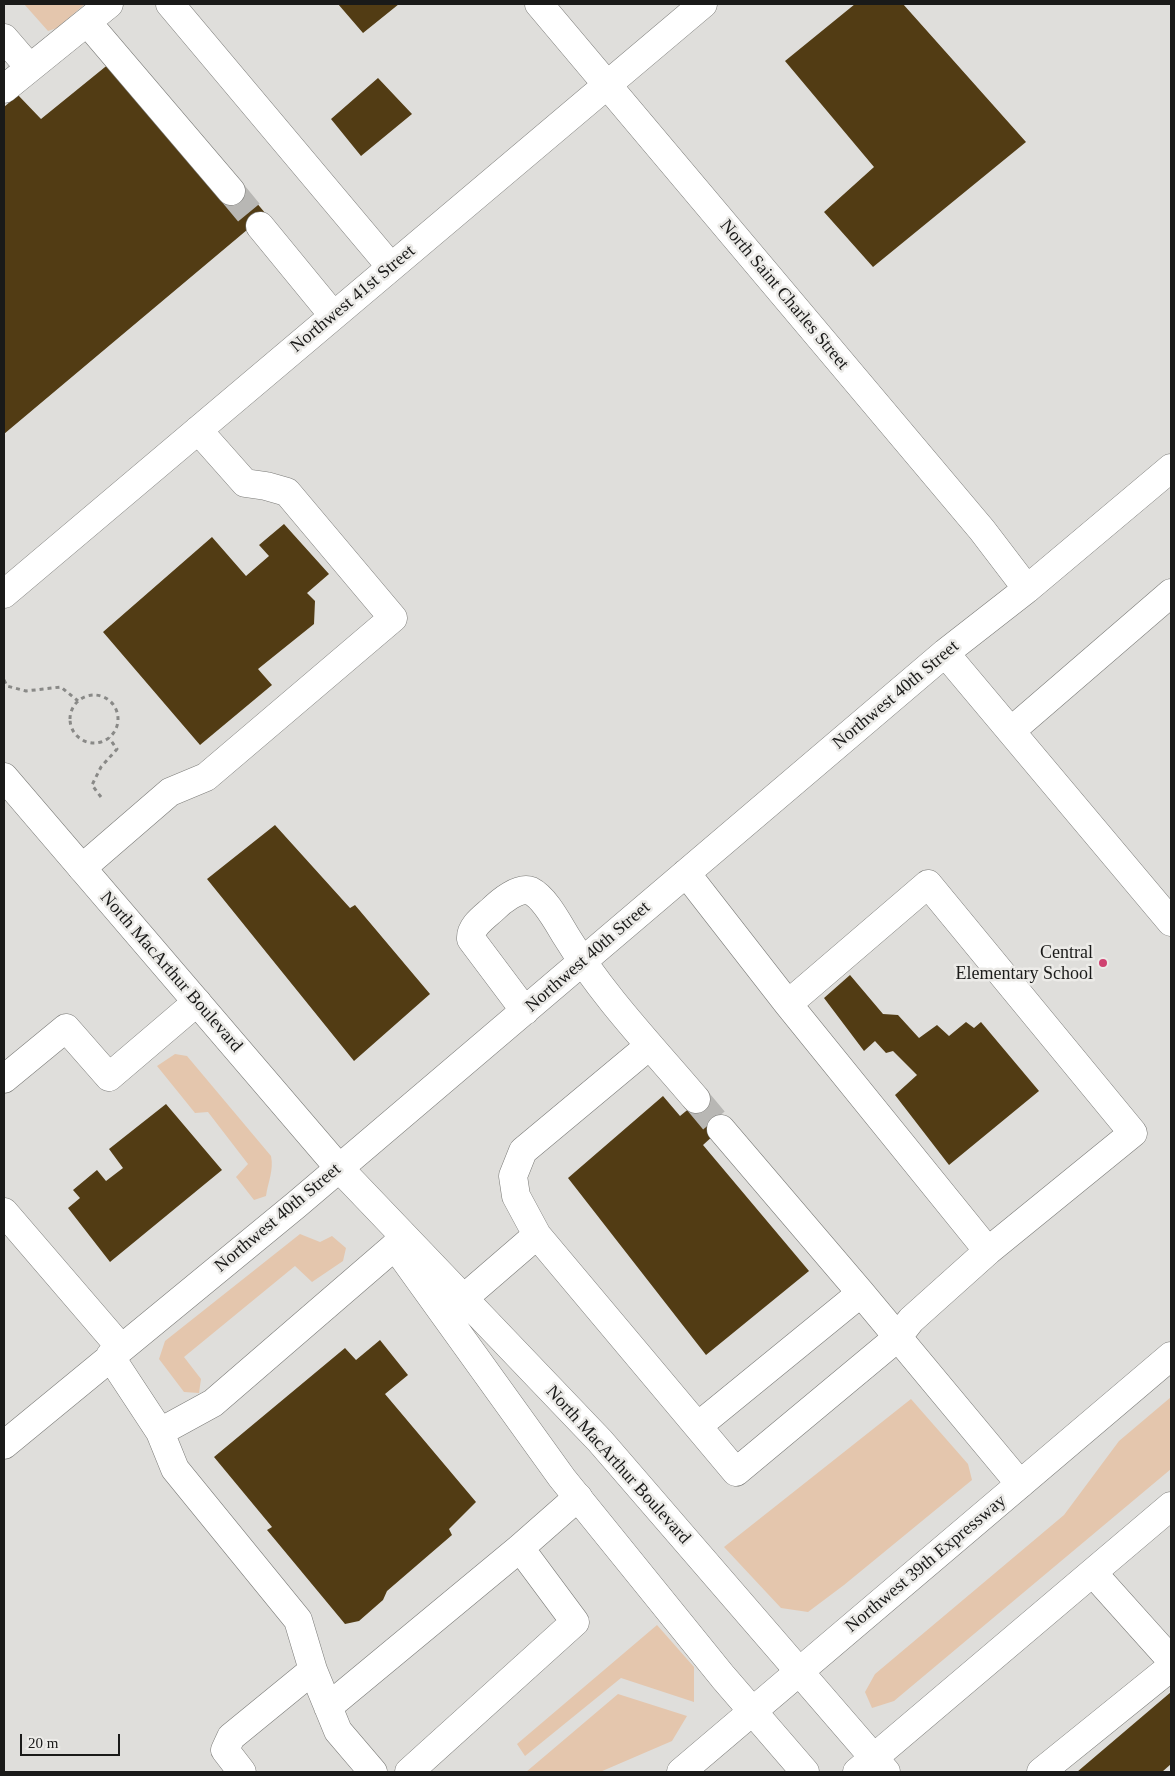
<!DOCTYPE html>
<style>
body{margin:0}
#map{position:relative;width:1175px;height:1776px;overflow:hidden;background:#dfdedb;font-family:"Times New Roman",serif}
canvas{display:block}
.frame{position:absolute;inset:0;border:5px solid #1a1a19;pointer-events:none}
.scale{position:absolute;left:20px;top:1734px;width:100px;height:22px;box-sizing:border-box;border:2px solid #1a1a19;border-top:0;padding-left:6px;font-size:15px;line-height:18px;white-space:nowrap;color:#1a1a19;-webkit-text-stroke:4px #ecebe8;paint-order:stroke}
</style>
<div id="map">
<canvas width="1175" height="1776"></canvas>
<div class="frame"></div>
<div class="scale">20 m</div>
</div>
<script>
const ctx = document.querySelector('canvas').getContext('2d');
ctx.lineJoin = 'round';
function fillPath(path, color) {
  ctx.fillStyle = color;
  ctx.fill(path, 'evenodd');
}
function trace(path, color, width, dash) {
  ctx.strokeStyle = color;
  ctx.lineWidth = width;
  ctx.lineCap = dash ? 'butt' : 'round';
  ctx.setLineDash(dash || []);
  ctx.stroke(path);
}
function write(font, color, halo, rows, align = 'center') {
  ctx.font = font + ' "Times New Roman",serif';
  ctx.lineWidth = 5;
  ctx.setLineDash([]);
  ctx.textBaseline = 'middle';
  ctx.strokeStyle = halo;
  ctx.fillStyle = color;
  for (const [text, x, y, turn = 0] of rows) {
    ctx.save();
    ctx.translate(x, y);
    ctx.rotate((+turn || 0) * Math.PI / 180);
    ctx.textAlign = isNaN(turn) ? turn : align;
    if (halo) ctx.strokeText(text, 0, 0);
    ctx.fillText(text, 0, 0);
    ctx.restore();
  }
}
const green = new Path2D(`
 M24 4H85L57 28 48 31Z
 M175 1054 187 1056 271 1156C274 1170 268 1182 266 1196L254 1200 236 1177 248 1164 208 1112 195 1113 157 1066Z
 M300 1234 320 1242 332 1236 346 1248 343 1261 312 1282 295 1266 184 1357 201 1379 199 1393 184 1392 159 1359 165 1341Z
 M1171 1397V1469L894 1701 872 1708 865 1692 875 1674 1064 1515 1119 1441Z
 M911 1399 968 1464 972 1480 844 1585 808 1612 781 1608 724 1547Z
 M657 1625 694 1667V1702L621 1678 525 1756 517 1744Z
 M618 1694 687 1716 672 1741 600 1772H526Z`);
const building = new Path2D(`
 M338 4H399L363 33Z
 M855 4H903L1026 142 873 267 824 212 874 167 785 61Z
 M110 63 225 205 244 188 266 214 4 434V107L18 95 41 119Z
 M378 78 412 114 361 156 331 119Z
 M284 524 329 574 307 593 315 601 314 624 258 669 272 685 200 745 103 632 212 537 246 576 269 556 259 545Z
 M275 825 350 908 355 905 430 994 354 1061 207 879Z
 M850 975 883 1014 898 1015 919 1038 937 1025 949 1036 966 1022 974 1028 981 1022 1039 1091 949 1165 895 1095 917 1075 893 1051 886 1053 875 1041 864 1051 824 998Z
 M663 1096 680 1116 702 1098 725 1125 703 1145 809 1271 706 1355 568 1178Z
 M166 1104 222 1170 110 1262 68 1208 80 1198 73 1190 97 1170 106 1181 123 1168 109 1149Z
 M380 1340 408 1375 385 1394 476 1502 449 1529 452 1535 387 1591 383 1600 359 1621 345 1624 267 1530 272 1527 214 1457 345 1348 356 1360Z
 M1171 1692V1764L1162 1772H1077Z`);
const minorTunnel = new Path2D(`
 M231 191 260 226
 M696 1099 721 1129`);
const path = new Path2D(`
 M4 680 7 686 26 691 61 687 78 701
 M70 719a24 24 0 1 1 48 0a24 24 0 1 1-48 0Z
 M101 797 92 785 101 767 117 749 109 738`);
const minor = new Path2D(`
 M170 4 391 267
 M539 4 982 530 1027 589
 M87 22 231 191
 M4 38 29 67
 M4 89 109 4
 M260 226 333 315
 M4 594 703 4
 M945 653 1171 922
 M1011 731 1171 593
 M82 868 170 792 206 777 393 618 287 492 266 486 245 483 198 430
 M686 873 788 1004 988 1251
 M525 1011 471 939C470 927 483 918 492 910 500 902 519 886 531 891 545 898 558 923 566 936 602 995 651 1046 696 1099
 M649 1046 523 1151 513 1176 516 1196 537 1235 736 1472 897 1338 911 1320 988 1251 1133 1133 928 884 788 1004
 M4 1079 66 1028 109 1077 197 1002
 M721 1129 861 1293 1020 1484
 M4 1212 121 1348
 M464 1298 537 1235
 M110 1356 160 1432 175 1469 298 1620 313 1670 338 1731 373 1772
 M698 1426 861 1293
 M160 1432 213 1403 395 1246
 M4 1445 296 1205 945 653 1027 589 1171 468
 M1093 1573 1171 1660
 M328 1707 520 1548 578 1497
 M242 1772 225 1750 231 1737 313 1670
 M409 1772 575 1622 520 1548
 M1041 1772 1171 1667`);
const major = new Path2D(`
 M4 777 339 1168 600 1441 886 1772
 M395 1246 562 1478 723 1677 805 1772`);
const highway = new Path2D(`
 M681 1772 1171 1356
 M857 1772 1171 1506`);
const markers = [
 [1103,963,5,"#cf4270"]
];
const streetNames = [
 ["North Saint Charles Street",784,295,50],
 ["Northwest 41st Street",353,299,-40],
 ["Northwest 40th Street",896,695,-40],
 ["Northwest 40th Street",588,957,-41],
 ["North MacArthur Boulevard",171,972,49],
 ["Northwest 40th Street",278,1218,-40],
 ["North MacArthur Boulevard",618,1465,48],
 ["Northwest 39th Expressway",926,1564,-40]
];
const poiNames = [
 ["Central",1093,953],
 ["Elementary School",1093,974]
];
fillPath(green, '#e4c6ad');
fillPath(building, '#523c14');
trace(minorTunnel, '#b8b7b4', 28, [28, 14]);
trace(minor, '#7b7b78', 29);
trace(major, '#7b7b78', 29);
trace(highway, '#7b7b78', 29);
trace(path, '#898987', 3, [4, 4]);
trace(minor, '#fff', 28);
trace(major, '#fff', 28);
trace(highway, '#fff', 28);
for (const [x, y, r, color] of markers) {
  const dot = new Path2D();
  dot.arc(x, y, r, 0, 2 * Math.PI);
  ctx.fillStyle = color;
  ctx.fill(dot);
  trace(dot, '#ecebe8', 2);
}
write('18px', '#1a1a19', '#ecebe8', streetNames);
write('18px', '#1a1a19', '#ecebe8', poiNames, 'right');
</script>
